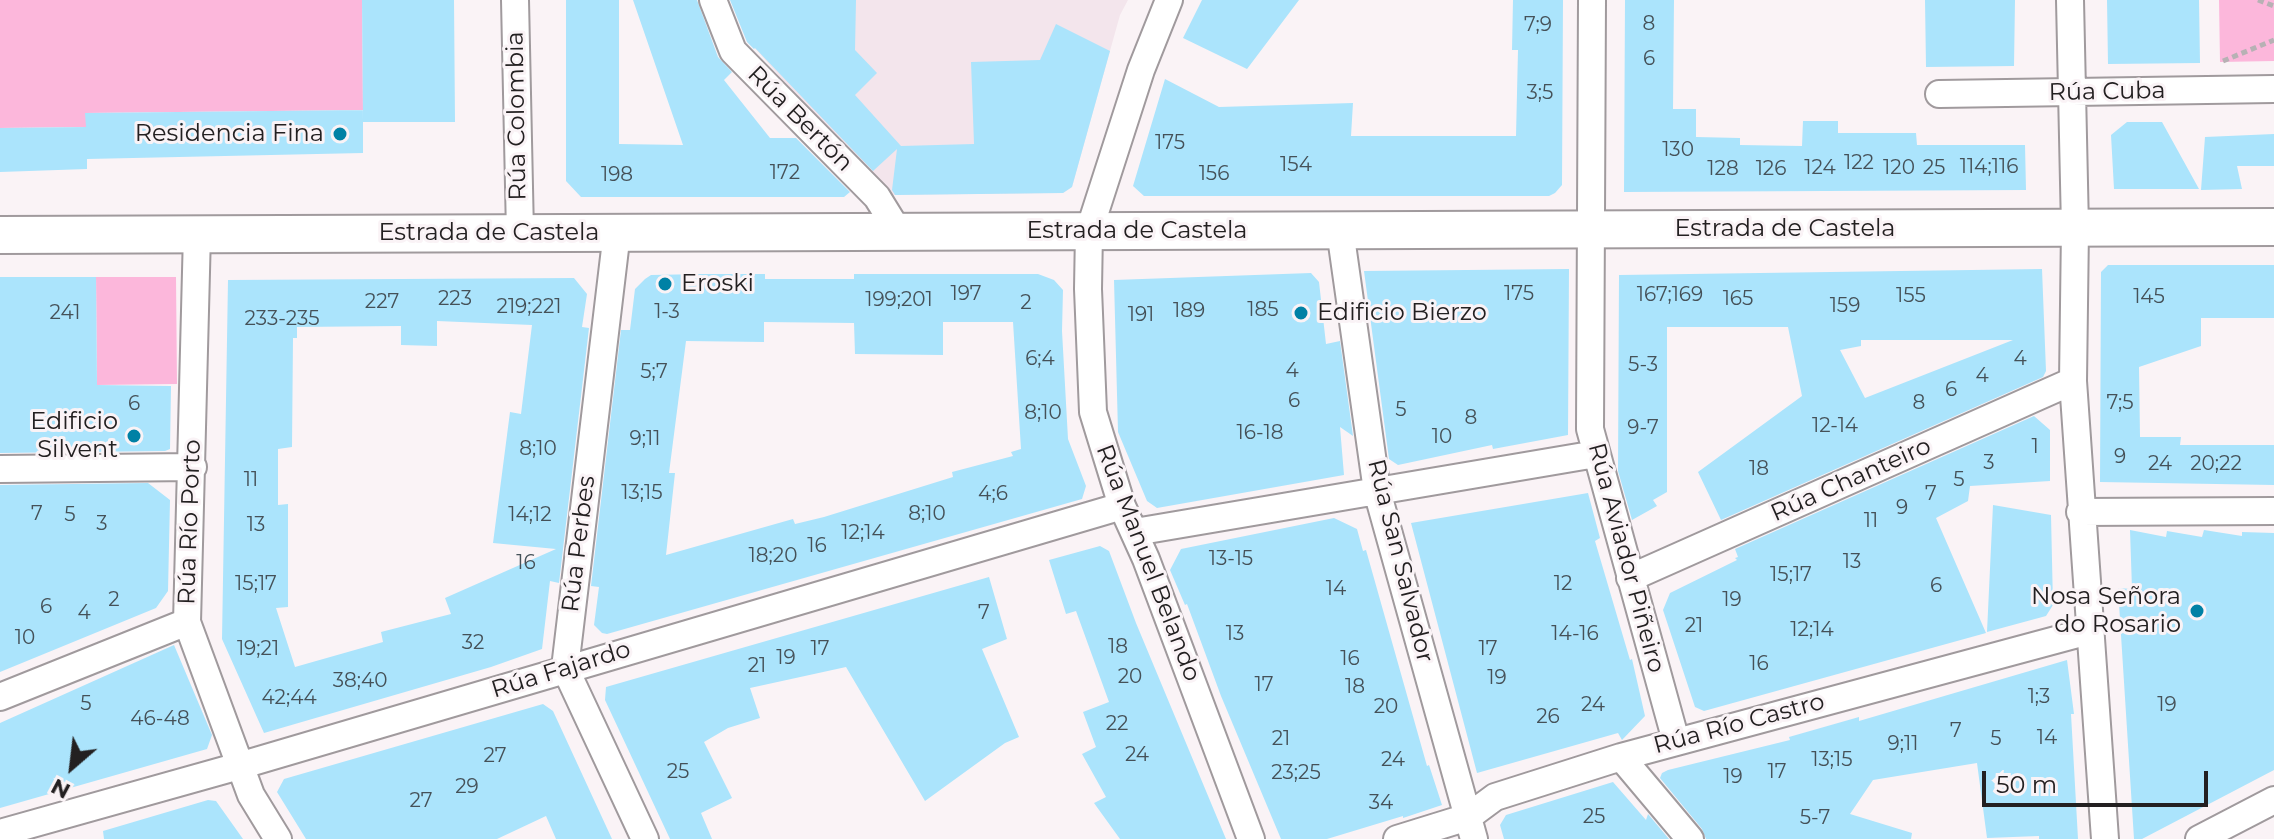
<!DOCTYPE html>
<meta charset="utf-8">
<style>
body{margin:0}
#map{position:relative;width:2274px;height:839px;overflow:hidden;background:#faf3f6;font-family:Montserrat,sans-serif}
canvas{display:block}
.north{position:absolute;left:32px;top:727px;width:80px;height:80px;-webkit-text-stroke:6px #faf3f6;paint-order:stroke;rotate:208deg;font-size:22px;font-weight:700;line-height:32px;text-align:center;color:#232021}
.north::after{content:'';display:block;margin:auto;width:28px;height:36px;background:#232021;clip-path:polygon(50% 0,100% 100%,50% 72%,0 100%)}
.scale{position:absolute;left:1982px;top:771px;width:226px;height:36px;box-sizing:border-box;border:4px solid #232021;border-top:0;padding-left:10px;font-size:24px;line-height:28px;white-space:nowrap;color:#232021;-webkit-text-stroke:6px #faf3f6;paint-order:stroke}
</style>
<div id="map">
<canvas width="2274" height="839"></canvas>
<div class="north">N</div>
<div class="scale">50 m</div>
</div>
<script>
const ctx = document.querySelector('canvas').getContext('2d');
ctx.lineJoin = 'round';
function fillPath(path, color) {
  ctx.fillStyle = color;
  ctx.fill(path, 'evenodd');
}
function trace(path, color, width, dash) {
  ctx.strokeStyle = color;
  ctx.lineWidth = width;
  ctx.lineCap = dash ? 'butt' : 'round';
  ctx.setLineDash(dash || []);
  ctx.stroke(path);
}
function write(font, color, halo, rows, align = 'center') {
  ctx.font = font + ' Montserrat,sans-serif';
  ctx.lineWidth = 6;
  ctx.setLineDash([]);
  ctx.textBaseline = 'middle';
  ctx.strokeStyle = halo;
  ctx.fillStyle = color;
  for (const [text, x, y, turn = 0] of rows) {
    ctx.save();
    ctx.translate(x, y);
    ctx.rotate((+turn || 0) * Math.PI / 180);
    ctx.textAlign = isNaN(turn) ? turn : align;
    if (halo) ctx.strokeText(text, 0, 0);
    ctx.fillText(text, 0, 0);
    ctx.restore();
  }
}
const built = new Path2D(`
 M739 0H1128L1120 15 1072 187 1063 193 891 195 869 169 801 101 755 48Z`);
const green = new Path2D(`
 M0 0H362L363 110 86 113V127L0 128Z
 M2219 0H2274V61L2220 62Z
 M96 277H176L177 384 97 385Z`);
const building = new Path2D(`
 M362 0H454L455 122H363Z
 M566 0H619V144L683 145 633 0H697L718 57 732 72 724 80 770 138H796L850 192 844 197H581L566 181Z
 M730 0H856L855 50 877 73 855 95 901 146 974 144 971 62 1040 60 1056 24 1110 51 1072 187 1063 193 895 195 892 190 897 149 873 171 755 48 754 49 747 42Z
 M1202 0H1299L1247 69 1183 38Z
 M1513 0H1563L1562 185 1555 193 1549 196H1144L1133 186 1165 79 1219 107 1353 103 1351 136H1516L1518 50H1512Z
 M1625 0H1674L1673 109H1696V137L1740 138V145L1802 146 1803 121H1838V133H1916L1917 145H2025L2026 190 1624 192Z
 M1925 0H2015L2014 66 1926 67Z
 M2107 0H2199L2200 63 2108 64Z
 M363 110V153L87 159V169L0 172V128L86 127 85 113Z
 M2127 122H2162L2199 189H2114L2111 135Z
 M2274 134V166H2237L2242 189 2201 190 2205 137Z
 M2108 265H2274V318H2201V346L2139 367 2140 437H2181L2180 445H2274V485L2100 482 2101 272Z
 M1569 269 1568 435 1493 449 1492 445 1398 465 1389 459 1364 271Z
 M2042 269 2046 371 2043 377 1721 520 1698 472 1802 396 1788 327H1667V492L1653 500 1657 506 1632 520 1618 471 1619 275ZM1861 340H2013L1865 398 1840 350 1861 346Z
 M1311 273 1319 282 1326 344 1340 341 1353 436 1340 427 1344 475 1157 508 1147 501 1118 432 1114 280Z
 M703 274H765V279H854V274H1038L1054 280 1063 290 1062 331 1068 439 1086 486 1082 499 607 634 602 633 594 625 599 587 591 586 621 330H630L635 289 645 279 651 275ZM764 322 854 323 855 354 943 355V322H1013L1021 449 1011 452 1013 456 952 472 953 477 824 517 795 524 793 519 666 555 675 473H669L686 341 764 342Z
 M0 277H96L97 385 171 386 170 449 165 451 0 453Z
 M574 278 587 294 582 327 589 328 559 583 550 581 542 649 491 667 264 733 222 639 228 280ZM437 321 532 325 521 414 510 412 493 543 556 549 445 598 451 614 381 632 383 642 295 667 276 608 288 607V504L278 505V449L292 447 293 338H297V327L401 326V345L437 346Z
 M2034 416 2050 430V481L1970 486 1968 501 1936 518 1986 633 1704 711 1695 707 1663 610 1670 593 1737 560 1735 558 1738 557 1735 549Z
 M148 483 170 500 168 591 156 608 0 672V485Z
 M1588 493 1600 538 1595 541 1630 660 1632 659 1645 716 1622 740 1618 733 1477 773 1411 523Z
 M1993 505 2051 515 2053 605 2046 616 1987 632Z
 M1334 518 1357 529 1363 551 1366 550 1427 766 1429 765 1442 805 1403 818V816L1327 839H1281L1221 696 1187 604 1185 605 1170 570 1181 549Z
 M2130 530 2166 537 2167 531 2202 537 2204 530 2242 536V532L2274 533V770L2142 839H2134L2118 588 2132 589Z
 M1100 546 1109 551 1136 623 1226 839H1120L1094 803 1106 797 1082 754 1096 747 1083 712 1109 702 1076 611 1066 614 1049 560Z
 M989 577 1007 639 982 649 1019 737 1005 743 925 801 846 667 750 688 760 718 728 728 704 742 732 798 701 813 712 839H670L605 700 606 687Z
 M174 645 212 735 207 749 0 808V723Z
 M2067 660 2074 714H2071L2078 839H2039V836L1987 838 1977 763 1873 780 1850 814 1912 833 1911 839H1706L1702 829 1660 778 1662 773 1668 770 1790 740 1789 737 1859 717V721Z
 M543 704 553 711 612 839H556L546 816 497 839H306L277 792 284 779Z
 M1613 782 1646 820 1648 814 1669 839H1504L1500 825 1506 815Z
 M208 800 216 801 243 839H104L103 831Z`);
const path = new Path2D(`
 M2258 0 2274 6
 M2223 61 2274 40`);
const minor = new Path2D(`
 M515 0 520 233
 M713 0 733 51 877 197 898 231
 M1169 0 1141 70 1089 231 1088 289 1093 412 1122 506 1146 559 1251 839
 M1592 0 1590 429 1676 741
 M2070 0 2075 228 2073 381 2105 839
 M1939 94 2274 89
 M1340 230 1377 491 1474 839
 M617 232 565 668 645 839
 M197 233 187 622 251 795 278 839
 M0 469 193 467
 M2080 512 2274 511
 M1135 532 1596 454
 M1630 578 2073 381
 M0 697 187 622
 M1621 757 1690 839
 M0 833 239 766 1122 506
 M1397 839 1468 817 1495 797 1621 757 2089 631
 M2199 839 2274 800`);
const secondary = new Path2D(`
 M0 235 2274 227`);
const markers = [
 [340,134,8,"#0081a5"],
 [665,284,8,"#0081a5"],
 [1301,313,8,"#0081a5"],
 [134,436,8,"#0081a5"],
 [2197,611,8,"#0081a5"]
];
const numberNames = [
 ["8",1649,24],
 ["7;9",1538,25],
 ["6",1649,59],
 ["3;5",1540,93],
 ["175",1170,143],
 ["130",1678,150],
 ["122",1859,163],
 ["154",1296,165],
 ["114;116",1989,167],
 ["124",1820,168],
 ["120",1899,168],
 ["25",1934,168],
 ["128",1723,169],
 ["126",1771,169],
 ["172",785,173],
 ["156",1214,174],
 ["198",617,175],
 ["197",966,294],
 ["175",1519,294],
 ["167;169",1670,295],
 ["155",1911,296],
 ["145",2149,297],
 ["223",455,299],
 ["165",1738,299],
 ["199;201",899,300],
 ["227",382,302],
 ["2",1026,303],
 ["159",1845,306],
 ["219;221",529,307],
 ["185",1263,310],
 ["189",1189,311],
 ["1-3",667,312],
 ["241",65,313],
 ["191",1141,315],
 ["233-235",282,319],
 ["6;4",1040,359],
 ["4",2020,359],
 ["5-3",1643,365],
 ["4",1292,371],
 ["5;7",654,372],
 ["4",1982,376],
 ["6",1951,390],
 ["6",1294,401],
 ["8",1919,403],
 ["7;5",2120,403],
 ["6",134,404],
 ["5",1401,410],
 ["8;10",1043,413],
 ["8",1471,418],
 ["12-14",1835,426],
 ["9-7",1643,428],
 ["16-18",1260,433],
 ["10",1442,437],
 ["9;11",645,439],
 ["1",2035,447],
 ["8;10",538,449],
 ["9",2120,457],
 ["3",1989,463],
 ["24",2160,464],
 ["20;22",2216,464],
 ["18",1759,469],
 ["11",251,480],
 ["5",1959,480],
 ["13;15",642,493],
 ["4;6",993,494],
 ["7",1931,494],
 ["9",1902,508],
 ["7",37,514],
 ["8;10",927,514],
 ["5",70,515],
 ["14;12",530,515],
 ["11",1871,521],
 ["3",102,524],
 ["13",256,525],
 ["12;14",863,533],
 ["16",817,546],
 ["18;20",773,556],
 ["13-15",1231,559],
 ["13",1852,562],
 ["16",526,563],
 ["15;17",1791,575],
 ["15;17",256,584],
 ["12",1563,584],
 ["6",1936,586],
 ["14",1336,589],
 ["2",114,600],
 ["19",1732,600],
 ["6",46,607],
 ["4",84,613],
 ["7",984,613],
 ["21",1694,626],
 ["12;14",1812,630],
 ["13",1235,634],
 ["14-16",1575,634],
 ["10",25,638],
 ["32",473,643],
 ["18",1118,647],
 ["19;21",258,649],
 ["17",820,649],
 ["17",1488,649],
 ["19",786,658],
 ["16",1350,659],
 ["16",1759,664],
 ["21",757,666],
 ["20",1130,677],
 ["19",1497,678],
 ["38;40",360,681],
 ["17",1264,685],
 ["18",1355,687],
 ["1;3",2039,697],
 ["42;44",289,698],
 ["5",86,704],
 ["24",1593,705],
 ["19",2167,705],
 ["20",1386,707],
 ["26",1548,717],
 ["46-48",160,719],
 ["22",1117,724],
 ["7",1956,731],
 ["14",2047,738],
 ["21",1281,739],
 ["5",1996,739],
 ["9;11",1903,744],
 ["24",1137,755],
 ["27",495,756],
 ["24",1393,760],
 ["13;15",1832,760],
 ["25",678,772],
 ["17",1777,772],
 ["23;25",1296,773],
 ["19",1733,777],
 ["29",467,787],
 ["27",421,801],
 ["34",1381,803],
 ["25",1594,817],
 ["5-7",1815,818]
];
const streetNames = [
 ["Rúa Cuba",2107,92,-1],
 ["Rúa Colombia",517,116,-91],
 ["Rúa Bertón",800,119,45],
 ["Estrada de Castela",1785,229],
 ["Estrada de Castela",1137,231],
 ["Estrada de Castela",489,233],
 ["Rúa Chanteiro",1851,480,-24],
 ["Rúa Río Porto",190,522,-88],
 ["Rúa Perbes",579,544,-83],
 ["Rúa Aviador Piñeiro",1626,558,75],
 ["Rúa San Salvador",1400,561,76],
 ["Rúa Manuel Belando",1148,563,69],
 ["Rúa Fajardo",561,670,-17],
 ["Rúa Río Castro",1739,724,-15]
];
const poiNames = [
 ["Residencia Fina",324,134],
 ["Eroski",681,284,"left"],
 ["Edificio Bierzo",1317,313,"left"],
 ["Edificio",118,422],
 ["Silvent",118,450],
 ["Nosa Señora",2181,597],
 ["do Rosario",2181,625]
];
fillPath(built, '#f3e5ec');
fillPath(green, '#fcb7db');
fillPath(building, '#abe4fc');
trace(minor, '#a09a9d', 30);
trace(secondary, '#a09a9d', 40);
trace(path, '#b7b1b4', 5, [6, 4]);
trace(minor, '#fff', 26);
trace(secondary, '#fff', 36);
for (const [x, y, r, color] of markers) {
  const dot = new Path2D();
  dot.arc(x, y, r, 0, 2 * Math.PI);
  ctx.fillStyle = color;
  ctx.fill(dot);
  trace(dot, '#faf3f6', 3);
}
write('20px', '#455158', null, numberNames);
write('24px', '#232021', '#faf3f6', streetNames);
write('24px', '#232021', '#faf3f6', poiNames, 'right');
</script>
